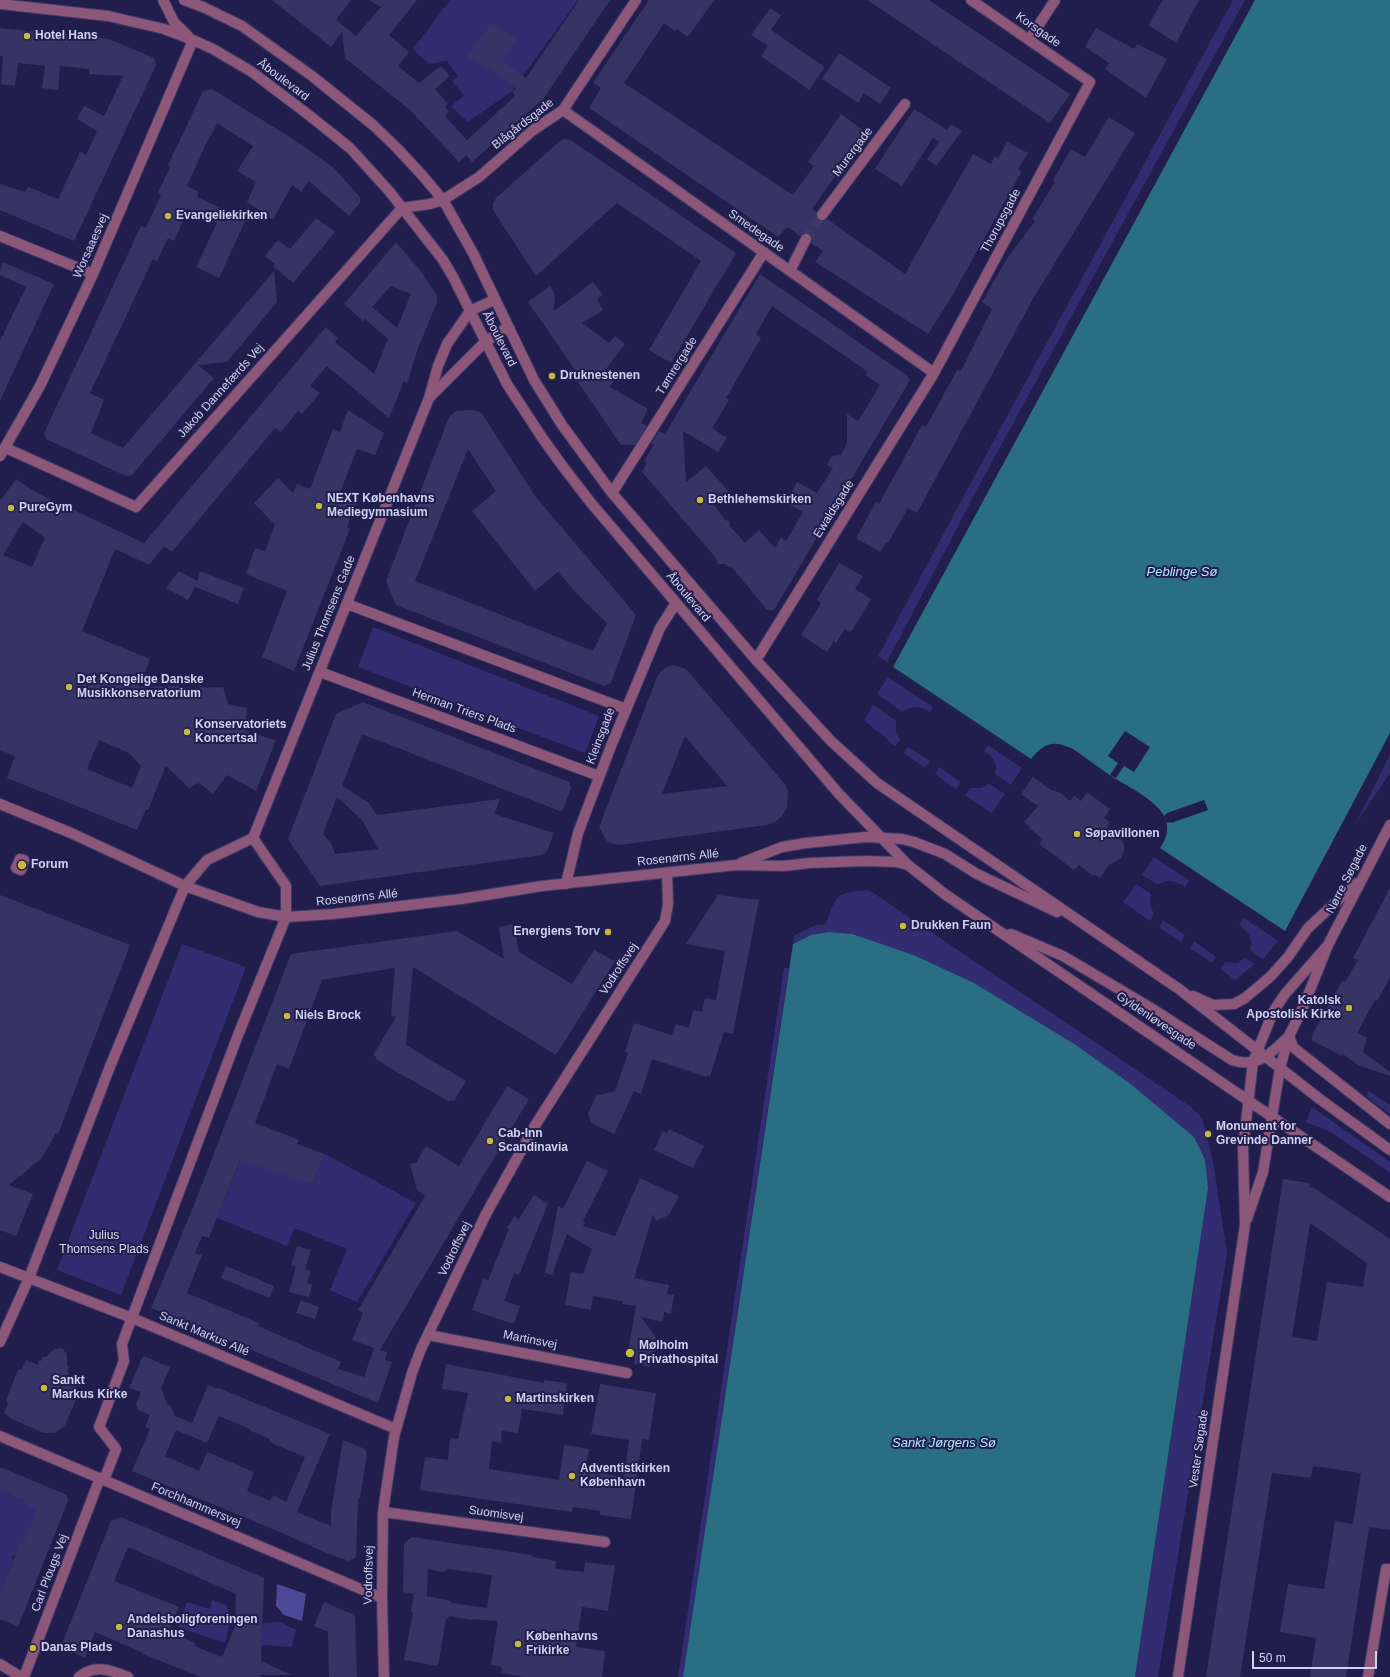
<!DOCTYPE html>
<meta charset="utf-8">
<style>
body{margin:0}
#map{position:relative;width:1390px;height:1677px;overflow:hidden;background:#211e4d;font-family:Helvetica,sans-serif}
canvas{display:block}
.scale{position:absolute;left:1252px;top:1651px;width:125px;height:18px;box-sizing:border-box;border:2px solid #d0d2f0;border-top:0;padding-left:5px;font-size:12px;line-height:14px;white-space:nowrap;color:#d0d2f0;-webkit-text-stroke:3px #211e4d;paint-order:stroke}
</style>
<div id="map">
<canvas width="1390" height="1677"></canvas>
<div class="scale">50 m</div>
</div>
<script>
const ctx = document.querySelector('canvas').getContext('2d');
ctx.lineJoin = 'round';
function fillPath(path, color) {
  ctx.fillStyle = color;
  ctx.fill(path, 'evenodd');
}
function trace(path, color, width, dash) {
  ctx.strokeStyle = color;
  ctx.lineWidth = width;
  ctx.lineCap = dash ? 'butt' : 'round';
  ctx.setLineDash(dash || []);
  ctx.stroke(path);
}
function write(font, color, halo, rows, align = 'center') {
  ctx.font = font + ' Helvetica,sans-serif';
  ctx.lineWidth = 4;
  ctx.setLineDash([]);
  ctx.textBaseline = 'middle';
  ctx.strokeStyle = halo;
  ctx.fillStyle = color;
  for (const [text, x, y, turn = 0] of rows) {
    ctx.save();
    ctx.translate(x, y);
    ctx.rotate((+turn || 0) * Math.PI / 180);
    ctx.textAlign = isNaN(turn) ? turn : align;
    if (halo) ctx.strokeText(text, 0, 0);
    ctx.fillText(text, 0, 0);
    ctx.restore();
  }
}
const green = new Path2D(`
 M450 0H578L511 92 468 122 451 106 464 96 452 81 458 76 447 61 429 64 413 49Z
 M1233 0H1245L981 482 887 662 878 656 974 477Z
 M373 627 599 716 585 753 358 667Z
 M888 677 933 707 930 712C921 706 911 705 902 712L877 694Z
 M873 705 896 721V733L900 740 895 746 864 720Z
 M988 745 1022 768 1011 785 995 774C998 763 993 757 984 751Z
 M908 747 930 761 925 768 904 753Z
 M1390 755V773L1355 825Z
 M939 767 960 782 956 789 935 774Z
 M989 784 1005 794 992 813 965 795 970 788H981Z
 M1154 857 1189 880 1185 887C1176 881 1166 878 1158 885L1142 875Z
 M1136 884 1151 894 1150 905 1154 914 1150 921 1123 902Z
 M869 890 1191 1107 1202 1118 1213 1161 1227 1254 1158 1677H1135L1208 1188 1194 1137 1132 1085 1076 1045 974 983 916 956 811 935 793 944 795 935 815 925 826 924C837 892 837 893 869 890Z
 M1244 918 1278 941 1263 959 1250 950C1253 938 1249 932 1239 925Z
 M1163 920 1185 935 1181 942 1159 927Z
 M1194 941 1216 957 1212 963 1190 948Z
 M182 944 246 967 121 1295 57 1270Z
 M1245 958 1255 964 1235 980 1220 969 1225 962 1237 963Z
 M784 968H789L683 1677H678Z
 M1369 1091 1390 1105V1114L1366 1096Z
 M1312 1107 1390 1162V1173L1331 1132 1306 1122Z
 M325 1154 416 1203 357 1302 330 1290 347 1249 294 1228 287 1246 217 1218 242 1156 312 1184Z
 M0 1490 26 1502 40 1505 23 1542 21 1540 16 1555 13 1556 12 1558 13 1561 0 1597Z
 M212 1600 227 1605 230 1622 225 1643 178 1627 187 1602 210 1609Z
 M280 1622 296 1630 292 1647 261 1645 263 1623Z`);
const forest = new Path2D(`
 M277 1584 306 1594 302 1621 284 1615 276 1606Z`);
const water = new Path2D(`
 M1255 0H1390V733L1285 931 1160 848C1167 838 1170 828 1164 816 1156 800 1127 786 1111 776 1098 767 1086 758 1073 749 1053 740 1045 742 1031 759L893 667Z
 M829 932 852 934 916 956 974 983 1076 1045 1132 1085 1194 1137 1205 1160 1208 1188 1135 1677H683L793 944 811 935Z`);
const pier = new Path2D(`
 M1125 731 1150 747 1134 772 1124 766 1116 778 1110 775 1118 763 1108 756Z
 M1204 800 1208 810 1171 823V822L1167 823 1164 816 1167 813Z`);
const building = new Path2D(`
 M272 0H351L336 20 356 36 381 7 369 0H417L389 35 409 52 398 66 419 83 441 66 450 76 435 89 448 104 445 107 449 112 445 116 467 140 515 96 512 92 516 88 489 67 488 69 467 57 491 23 517 39 502 60 526 78 579 0H610L544 98 472 162 466 155 459 162 411 111 345 58 342 32 331 47Z
 M649 0H714L688 37 677 29 675 31 664 23 624 83 793 195 814 166 808 162 841 114 866 132 812 209 817 212 816 217 818 220 824 221 827 219 905 274 973 154 991 164 995 156 998 158 1007 142 1028 153 1018 169 1022 171 948 303 928 334 815 262 823 251 811 243 812 238 809 233H805L800 236 788 227 786 230 785 229 778 237 589 108 601 88 593 83Z
 M867 0H929L1070 94 1050 123Z
 M1163 0H1199L1176 43 1148 25Z
 M770 8 781 15 771 30 825 67 809 90 761 56 768 46 751 35Z
 M0 28 109 39 154 58 156 65 74 241 0 210V184L25 192 28 187 58 199 80 152 86 155 97 131 77 119 84 106 104 116 123 76 89 74V69L60 66 58 90 42 88 45 66 18 63 15 86 1 84 3 57 0 56Z
 M1096 28 1134 49 1137 44 1167 59 1146 98 1105 69 1109 63 1085 47Z
 M839 53 891 88 880 104 864 93 858 103 822 79Z
 M212 89 293 139 334 168 360 197V203L349 216 309 181 301 192 292 185 273 220 247 202 256 182 237 171 253 146 217 123 211 136 210 135 187 186 199 192 197 197 246 219 219 278 196 267 217 223 188 209 174 241 168 238 157 261 153 259 90 393 104 400 91 433 123 448 274 271 277 302 227 362 198 365 214 378 132 475 126 476 46 439 44 433 141 226 146 228 161 195 158 193 170 167 168 165 203 91Z
 M914 109 947 130 951 124 962 131 936 166 927 159 939 142 933 138 902 186 875 169Z
 M1109 117 1135 133 1034 297 917 513 908 508 888 543H886L880 552 856 538 876 502 879 504 922 425 926 427 957 370 961 371 992 309 982 302 1006 260 1035 221 1032 219 1055 182 1053 180 1071 149 1085 157Z
 M564 139 572 141 736 253 671 363 649 350 701 261 617 203 536 276 493 210V203L496 198 560 141Z
 M316 218 335 232 293 283 273 266 275 264 265 256 278 240 290 249Z
 M396 242 423 274 437 296V302L417 351 407 383 404 381 389 418 327 366 310 386 320 393 302 414 298 411 281 432 275 428 172 552 164 546 149 565 115 549 82 631 150 659 139 687 183 686V688L223 687 228 704 247 708 245 731 276 740 256 791 227 775 213 794 199 783 189 788 166 766 148 810 146 809 137 830 7 778 15 756 0 750V501L16 479 37 493 144 543 326 327 338 338 335 342 374 374 388 339 365 319 363 321 344 304ZM391 286 411 294 397 328 372 307ZM23 522 45 538 32 567 3 555ZM99 740 129 753 141 766 132 788 87 769Z
 M3 262 54 284 0 401V341L26 287 0 275V270Z
 M760 274 886 361 907 375 910 380 774 610H767L731 566 730 568 725 564H718L715 557 642 472 647 463 644 461 654 444H651L659 431 665 434ZM772 306 868 372 865 375 880 385 858 421 847 414V443L841 455 832 456 827 465 833 468 817 493 797 482 786 503 803 512 786 541 781 537 775 548 759 530 745 543 730 526 729 521 725 520 714 505 729 492 706 466 686 482 683 431 718 452 727 438 712 428 729 400 726 398 761 338 756 334Z
 M593 282 603 295 597 299 603 310 582 323 609 343 615 336 625 344 606 369 616 378 610 387 648 409 641 423 647 426 635 445H621L576 379 580 377 528 302 550 286 555 294 554 311Z
 M348 410 384 433 375 455 357 449 339 495 357 501 347 527 350 529 294 671 262 657 287 591 246 574 255 548 265 551 275 525 254 503 278 478 293 493 297 484 310 489 333 429 340 432Z
 M473 410 481 412 535 496 636 615 611 683 604 686 396 605 386 581 449 417 456 411ZM468 449 496 491 472 511 535 591 558 572 581 598 607 623 593 651 415 581Z
 M839 563 863 576 855 589 871 599 851 632 845 629 836 643 834 641 827 652 801 635 821 603 817 600Z
 M179 571 197 581 200 571 244 588 238 604 195 587 188 600 166 588Z
 M674 665 681 667 687 670 784 783 788 791 787 808 782 816 775 822 767 825 619 845 613 844 607 841 599 827 657 677 661 671 667 667ZM685 736 727 786 662 794Z
 M363 702 569 782 571 788 562 812 362 734 342 786 368 802 377 815 500 799 494 814 554 833 547 851 542 855 320 886 288 839 336 714ZM337 797 362 820 378 849 335 854 331 843 323 834Z
 M1033 777 1051 790 1061 793 1070 801 1074 796 1081 801 1087 792 1110 809 1104 818 1110 822 1107 827 1120 838 1124 845V851L1121 858 1109 865 1100 878 1094 874 1093 876 1079 865 1074 870 1039 844 1043 839 1029 828 1030 827 1024 822 1038 806 1021 794Z
 M1390 888V978L1377 1001 1375 1000 1357 1033 1367 1038 1363 1052 1390 1072V1076L1358 1065 1343 1054 1342 1056 1311 1040 1313 1036 1312 1035 1342 981 1345 982 1358 960 1353 958Z
 M0 895 130 945 58 1134 56 1133 41 1159 9 1185 33 1194 16 1236 0 1230Z
 M718 895 759 900 733 1034 724 1032 710 1076 707 1075V1077L652 1059 641 1094 634 1091 614 1134 591 1123 588 1113 596 1096 615 1091 628 1053 625 1052 634 1023 672 1035 676 1024 689 1028 693 1010 702 1012 705 998 716 1000 725 951 686 944Z
 M514 924 519 952 572 984 594 950 615 961 556 1055 413 967 406 1045 466 1081 454 1101 451 1100 450 1102 397 1072 376 1059V1057L373 1055 396 1017 391 1015 395 968 322 980 289 1069 277 1064 255 1123 299 1140 297 1144 325 1154 312 1184 240 1160 209 1238 202 1236 195 1253 202 1255 187 1293 259 1323 258 1326 341 1362 338 1369 364 1377 374 1348 352 1340 363 1313 358 1310 425 1196 417 1190 410 1164 416 1163 426 1146 459 1166 507 1086 529 1099 380 1350 387 1352 385 1360 392 1362 378 1403 151 1308 194 1205 291 954 457 931 504 959 499 927Z
 M669 1129 704 1146 693 1168 654 1150 663 1131 667 1134Z
 M587 1161 608 1171 583 1221 585 1222 583 1226 615 1236 640 1178 679 1196 669 1215 656 1221 653 1214 634 1278 669 1285 667 1294 674 1295 671 1314 664 1312 663 1322 641 1317 660 1343 659 1348 654 1352 650 1367 634 1364 635 1358 627 1357 636 1306 622 1304 623 1301 593 1296 591 1310 565 1305 571 1272 583 1274 592 1249 567 1234 552 1275 545 1273 558 1206 563 1209Z
 M1283 1179 1310 1183 1309 1187 1314 1188 1390 1239V1530L1369 1527 1346 1677H1310L1316 1638 1280 1632 1288 1584 1324 1589 1335 1521 1353 1524 1361 1473 1313 1466 1311 1478 1272 1473 1240 1677H1206ZM1310 1223 1367 1263 1363 1287 1327 1282 1317 1341 1292 1337Z
 M534 1195 548 1204 519 1275 514 1273 504 1301 520 1306 514 1324 472 1310 483 1279 488 1280 509 1229 507 1228 514 1216 519 1219Z
 M297 1246 311 1250 305 1269 311 1271 307 1283 312 1285 309 1297 289 1292 296 1267 291 1265Z
 M226 1266 274 1286 269 1298 221 1278Z
 M301 1300 319 1307 315 1319 296 1313Z
 M62 1348 67 1354V1366L69 1367 67 1372 69 1373 67 1377 79 1382 76 1388 78 1395 65 1425 55 1433H44L12 1419 4 1413 8 1404 6 1400 18 1370 22 1369 26 1360 38 1365 39 1360 41 1361 43 1357H46L54 1349Z
 M143 1356 170 1367 161 1388 167 1404 171 1406 175 1416 192 1423 208 1385 218 1389 219 1388 330 1434 297 1512 331 1526V1512L343 1440 365 1449 367 1454 360 1499H358L356 1557 349 1561 324 1552 280 1532 132 1471 150 1429 145 1427 150 1415 138 1410 136 1404 141 1392 129 1388ZM219 1416 250 1429 249 1430 270 1439 269 1441 276 1445 305 1457 286 1502 273 1495 270 1501 247 1491 254 1472 207 1452 199 1471 165 1456 176 1430 207 1443Z
 M446 1364 544 1383V1380L567 1383 563 1415 522 1409 518 1433 502 1431 501 1443 492 1441 489 1469 559 1480 564 1445 589 1449 585 1471 624 1477 629 1440 591 1434 600 1384 656 1393 649 1440 642 1439 631 1519 600 1515V1511L573 1507 572 1512 420 1490 425 1457 448 1460 450 1438 458 1439 468 1393 442 1389Z
 M0 1467 67 1495 68 1501 18 1627 0 1619V1596L21 1540 23 1542 37 1510 27 1506 24 1501 0 1490Z
 M121 1517 264 1578 261 1661 292 1675H258L263 1677H201L142 1654 143 1653 95 1632 85 1658 61 1646 111 1521ZM128 1547 236 1594 235 1627 222 1657 195 1646 196 1644 169 1631 179 1607 114 1581Z
 M412 1537 532 1555V1557L556 1561 555 1569 584 1572 585 1562 615 1566 608 1611 582 1607 576 1647 605 1651 602 1677H524L501 1673 502 1667 491 1665 498 1621 472 1619V1620L449 1616 448 1619H446L438 1666 404 1660 413 1613 411 1612 414 1594 403 1592 404 1543ZM428 1569 443 1572 448 1569 492 1575 487 1608 451 1603V1601L427 1596Z
 M324 1602 352 1614 355 1617 357 1677H329L328 1632 314 1626Z`);
const minorTunnel = new Path2D(`
 M806 239 822 215`);
const minor = new Path2D(`
 M163 0 174 22 188 36
 M184 0 203 7 242 26 312 76 373 125 397 148 422 175 443 200 473 253 534 380 562 425 612 493 756 660 831 741 877 783 1179 989 1321 1100 1390 1150
 M0 4 108 16 164 29 193 40 213 49 252 72 310 116 350 148 389 191 443 260 453 277 507 384 543 439 564 468 591 503 839 794 908 865 946 895 1390 1197
 M1029 40 1055 0
 M563 110 934 373
 M822 215 905 104
 M0 236 93 274
 M790 271 806 239
 M429 398 485 342 508 327
 M6 448 136 507 402 208 430 204 443 200 479 177 532 131 563 110 636 0
 M0 456 40 386 93 274 193 40
 M612 493 764 252
 M347 604 626 709
 M756 660 934 373 1090 82 971 0
 M320 672 599 776
 M0 804 71 833 185 886 258 912 286 917 334 914 461 899 542 886 736 865 784 866 809 863 865 861 896 862 908 865
 M20 859 24 860 21 870 16 868Z
 M741 863 782 847 806 843 866 837 902 839 914 842 945 854 977 874 1057 912
 M566 884 578 833 611 746 660 628 676 603
 M1011 934 1063 956 1151 1008 1232 1060C1258 1069 1272 1052 1289 1036
 M1193 996 1213 1005 1234 1004 1245 998 1270 977 1288 957 1308 928 1357 883
 M1289 1036 1293 1047 1299 1052 1390 1124
 M1247 1219 1263 1172 1280 1068 1289 1036 1304 1005 1328 945 1390 825
 M0 1267 132 1318 396 1429
 M428 1335 627 1373
 M0 1342 29 1278 111 1064 185 886 207 860 253 838 429 398 438 366 447 344 470 311 494 300
 M0 1436 382 1598
 M104 1480 116 1449 99 1427 124 1361 122 1344 238 1035 286 917V886L253 838
 M383 1512 605 1542
 M0 1664 21 1677
 M24 1677 100 1478
 M79 1677C94 1664 111 1670 128 1677
 M384 1677 382 1598 383 1512 394 1437 412 1373 421 1349 486 1214 536 1124 665 921 668 904 667 873
 M1178 1677 1245 1225 1243 1147 1253 1062 1273 1012 1285 994 1328 945
 M1368 1677 1386 1569H1390`);
const markers = [
 [27,36,4,"#caba3a"],
 [168,216,4,"#caba3a"],
 [552,376,4,"#caba3a"],
 [700,500,4,"#caba3a"],
 [319,506,4,"#caba3a"],
 [11,508,4,"#caba3a"],
 [69,687,4,"#caba3a"],
 [187,732,4,"#caba3a"],
 [1077,834,4,"#caba3a"],
 [22,865,5,"#caba3a"],
 [903,926,4,"#caba3a"],
 [608,932,4,"#caba3a"],
 [1349,1008,4,"#caba3a"],
 [287,1016,4,"#caba3a"],
 [1208,1134,4,"#caba3a"],
 [490,1141,4,"#caba3a"],
 [630,1353,5,"#caba3a"],
 [44,1388,4,"#caba3a"],
 [508,1399,4,"#caba3a"],
 [572,1476,4,"#caba3a"],
 [119,1627,4,"#caba3a"],
 [518,1644,4,"#caba3a"],
 [33,1648,4,"#caba3a"]
];
const streetNames = [
 ["Korsgade",1038,30,35],
 ["Åboulevard",283,80,37],
 ["Blågårdsgade",523,124,-38],
 ["Murergade",853,152,-53],
 ["Thorupsgade",1001,221,-62],
 ["Smedegade",756,231,35],
 ["Worsaaesvej",91,246,-66],
 ["Åboulevard",499,339,63],
 ["Tømrergade",677,366,-58],
 ["Jakob Dannefærds Vej",221,391,-48],
 ["Ewaldsgade",834,509,-58],
 ["Åboulevard",688,597,50],
 ["Julius Thomsens Gade",329,613,-68],
 ["Herman Triers Plads",464,711,20],
 ["Kleinsgade",601,736,-69],
 ["Rosenørns Allé",678,858,-6],
 ["Nørre Søgade",1347,879,-63],
 ["Rosenørns Allé",357,898,-6],
 ["Vodroffsvej",619,969,-57],
 ["Gyldenløvesgade",1156,1021,34],
 ["Vodroffsvej",455,1249,-64],
 ["Sankt Markus Allé",204,1334,23],
 ["Martinsvej",530,1340,11],
 ["Vester Søgade",1199,1449,-82],
 ["Forchhammersvej",196,1505,23],
 ["Suomisvej",496,1514,8],
 ["Carl Plougs Vej",50,1573,-69],
 ["Vodroffsvej",369,1575,-89]
];
const poiNames = [
 ["Hotel Hans",35,36],
 ["Evangeliekirken",176,216],
 ["Druknestenen",560,376],
 ["NEXT Københavns",327,499],
 ["Mediegymnasium",327,513],
 ["Bethlehemskirken",708,500],
 ["PureGym",19,508],
 ["Det Kongelige Danske",77,680],
 ["Musikkonservatorium",77,694],
 ["Konservatoriets",195,725],
 ["Koncertsal",195,739],
 ["Søpavillonen",1085,834],
 ["Forum",31,865],
 ["Drukken Faun",911,926],
 ["Energiens Torv",600,932,"right"],
 ["Katolsk",1341,1001,"right"],
 ["Apostolisk Kirke",1341,1015,"right"],
 ["Niels Brock",295,1016],
 ["Monument for",1216,1127],
 ["Grevinde Danner",1216,1141],
 ["Cab-Inn",498,1134],
 ["Scandinavia",498,1148],
 ["Mølholm",639,1346],
 ["Privathospital",639,1360],
 ["Sankt",52,1381],
 ["Markus Kirke",52,1395],
 ["Martinskirken",516,1399],
 ["Adventistkirken",580,1469],
 ["København",580,1483],
 ["Andelsboligforeningen",127,1620],
 ["Danashus",127,1634],
 ["Københavns",526,1637],
 ["Frikirke",526,1651],
 ["Danas Plads",41,1648]
];
const parkNames = [
 ["Julius",104,1236],
 ["Thomsens Plads",104,1250]
];
const waterNames = [
 ["Peblinge Sø",1182,572],
 ["Sankt Jørgens Sø",944,1443]
];
fillPath(green, '#322d70');
fillPath(forest, '#4c4998');
fillPath(water, '#2a6e83');
fillPath(pier, '#211e4d');
fillPath(building, '#353465');
trace(minorTunnel, '#3b3965', 10, [10, 5]);
trace(minor, '#3d3b67', 12);
trace(minor, '#8c5779', 10);
for (const [x, y, r, color] of markers) {
  const dot = new Path2D();
  dot.arc(x, y, r, 0, 2 * Math.PI);
  ctx.fillStyle = color;
  ctx.fill(dot);
  trace(dot, '#211e4d', 1.5);
}
write('12px', '#d0d2f0', '#211e4d', streetNames);
write('bold 12px', '#d0d2f0', '#211e4d', poiNames, 'left');
write('12px', '#d9dbf2', '#211e4d', parkNames);
write('italic 13px', '#b3eafe', '#211e4d', waterNames);
</script>
